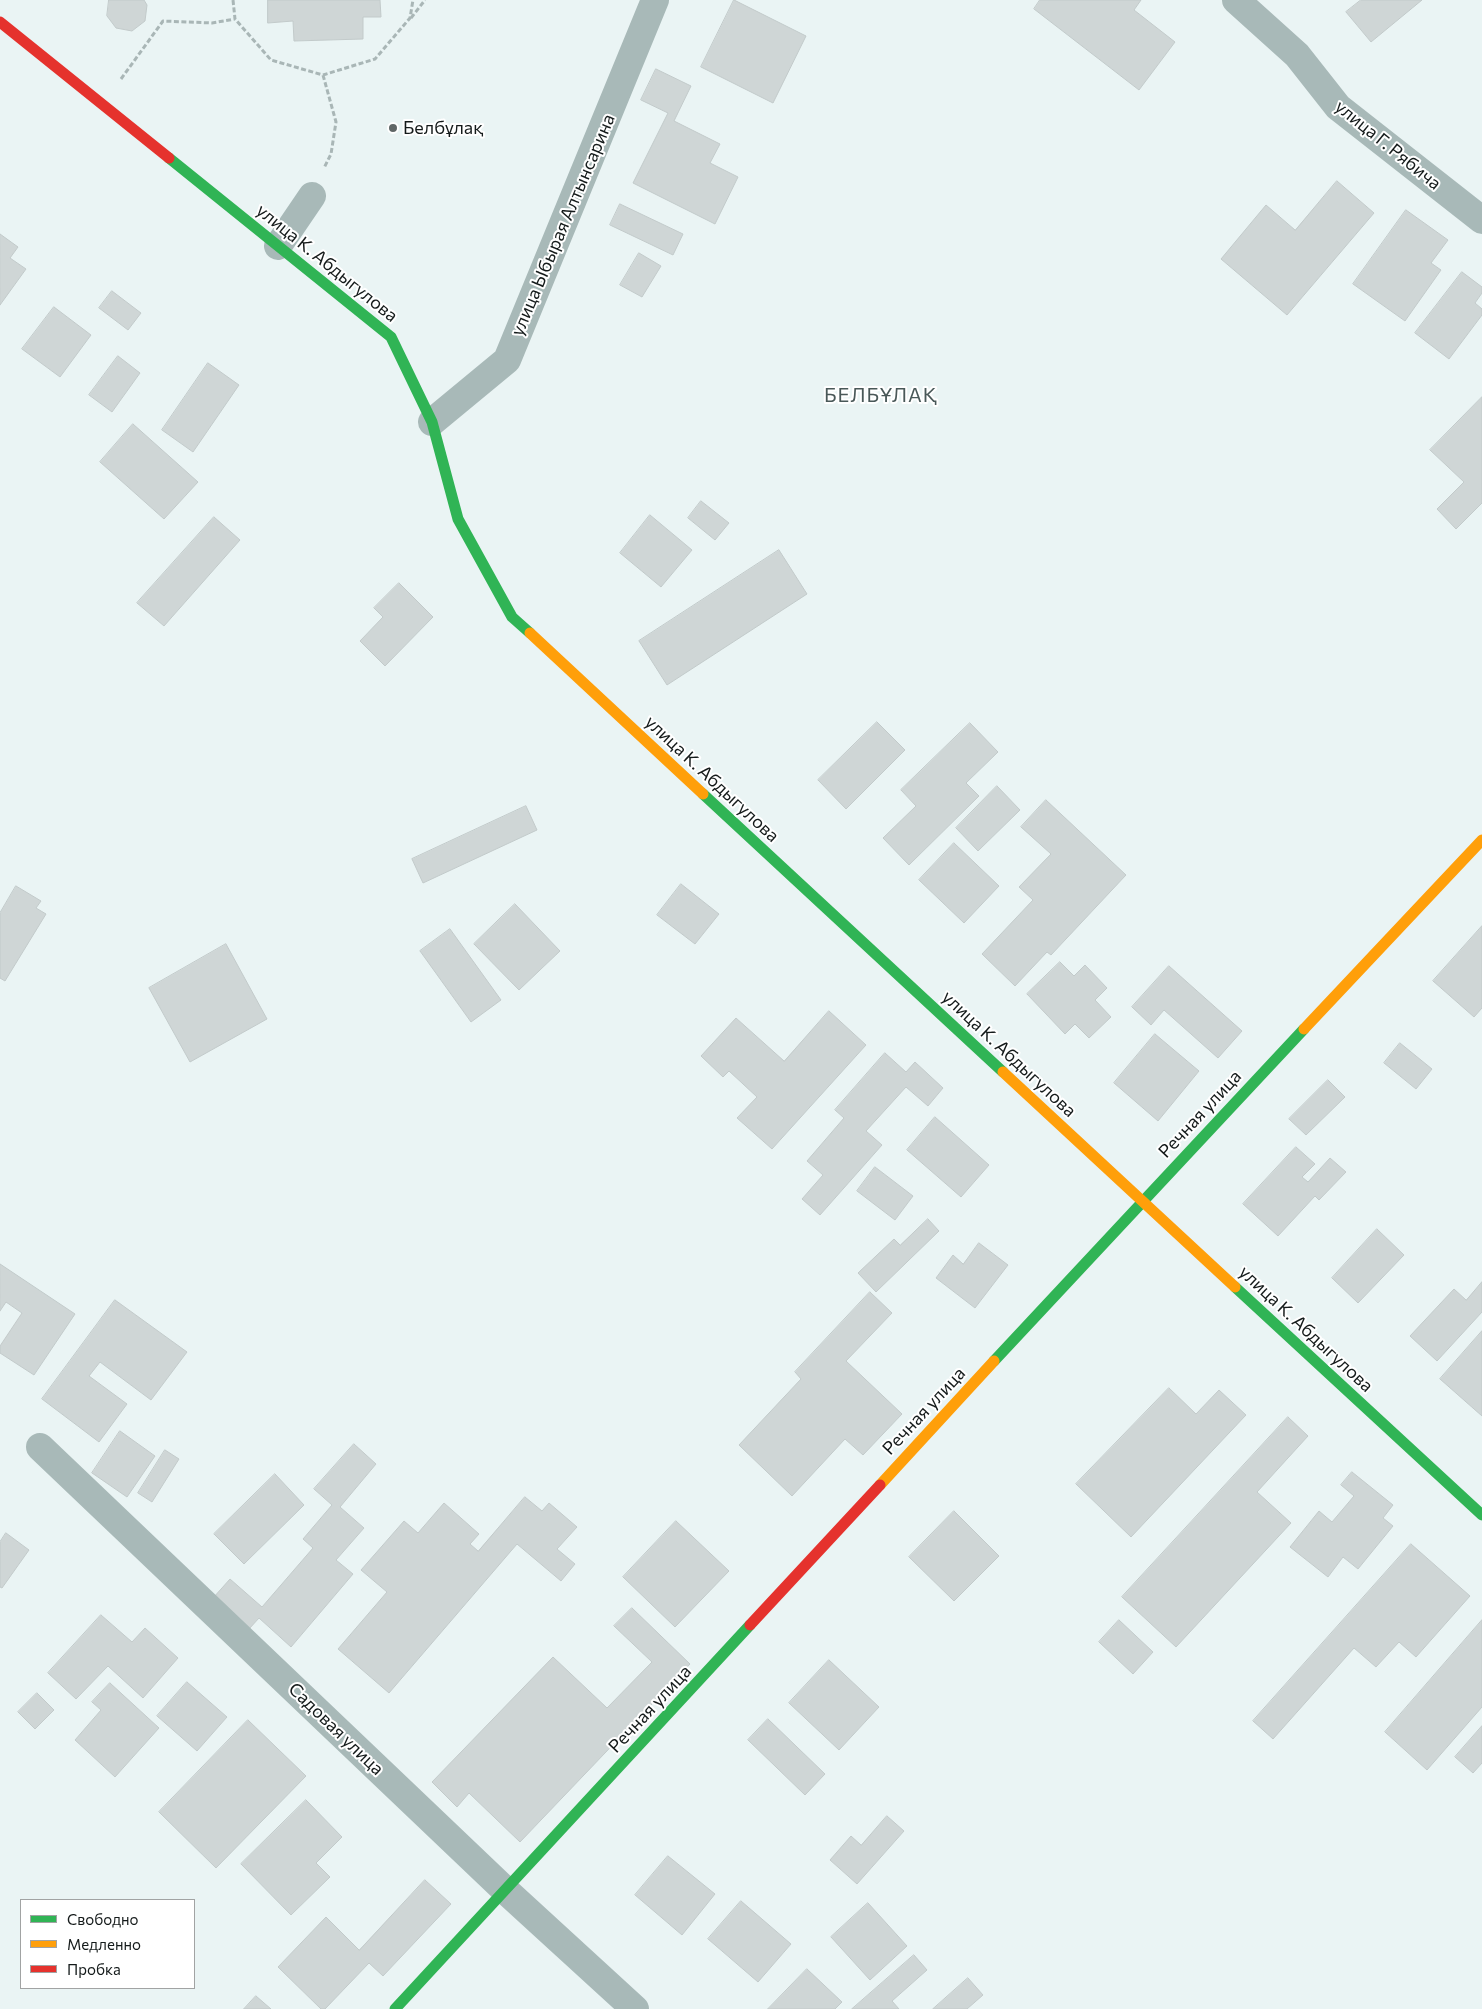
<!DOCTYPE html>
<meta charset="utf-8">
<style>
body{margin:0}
#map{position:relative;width:1482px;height:2009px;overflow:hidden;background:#eaf4f4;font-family:Commissioner,sans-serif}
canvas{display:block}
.legend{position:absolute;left:20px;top:1899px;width:175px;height:90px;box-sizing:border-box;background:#fff;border:1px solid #a1a3a3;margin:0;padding:6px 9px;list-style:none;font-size:15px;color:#141a1a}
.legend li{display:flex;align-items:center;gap:10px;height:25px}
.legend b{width:25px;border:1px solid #a1a3a3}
</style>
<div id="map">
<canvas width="1482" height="2009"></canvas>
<ul class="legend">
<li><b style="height:6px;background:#30b455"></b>Свободно</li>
<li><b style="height:6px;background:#ff9f0a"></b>Медленно</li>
<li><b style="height:6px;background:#e5322d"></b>Пробка</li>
</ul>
</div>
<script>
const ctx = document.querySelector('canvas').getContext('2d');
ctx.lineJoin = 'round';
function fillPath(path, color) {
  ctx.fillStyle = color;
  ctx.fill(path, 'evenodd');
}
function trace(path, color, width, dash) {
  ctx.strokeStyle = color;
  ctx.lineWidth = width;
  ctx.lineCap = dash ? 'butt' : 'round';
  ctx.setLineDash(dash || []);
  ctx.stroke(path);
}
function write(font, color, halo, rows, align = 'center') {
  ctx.font = font + ' Commissioner,sans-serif';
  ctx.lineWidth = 4;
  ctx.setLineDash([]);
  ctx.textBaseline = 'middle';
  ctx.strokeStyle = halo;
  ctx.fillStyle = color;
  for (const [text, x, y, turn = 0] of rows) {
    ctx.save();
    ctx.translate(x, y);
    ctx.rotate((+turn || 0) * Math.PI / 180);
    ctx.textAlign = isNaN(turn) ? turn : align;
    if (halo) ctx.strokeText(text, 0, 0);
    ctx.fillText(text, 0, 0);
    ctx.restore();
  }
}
const building = new Path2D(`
 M109 0H144L147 5 145 21 132 31 116 28 107 16Z
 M268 0H380L381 17H363V39L294 41 293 21 268 23Z
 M734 0 806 36 773 103 701 67Z
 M1040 0H1141L1134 10 1175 42 1139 90 1034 9Z
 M1361 0H1422L1371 42 1346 12Z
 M656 69 691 86 674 121 720 144 710 163 738 177 715 224 633 183 668 113 641 100Z
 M1337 181 1374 213 1287 315 1221 259 1266 205 1295 230Z
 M620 204 683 234 673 255 610 225Z
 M1406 210 1448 240 1431 263 1441 270 1405 321 1353 284Z
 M0 234 18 247 10 258 26 269 0 305Z
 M639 253 661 266 642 297 620 285Z
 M1462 272 1482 287V293L1475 303 1482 309V315L1449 359 1415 333Z
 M112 291 141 313 128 330 99 308Z
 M54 307 91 335 60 377 22 349Z
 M118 356 140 373 112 412 89 395Z
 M208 363 239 385 193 452 162 430Z
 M1482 397V503L1456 529 1437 509 1464 482 1430 450Z
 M133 424 198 482 164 519 100 462Z
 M701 501 729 523 715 540 688 518Z
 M650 515 692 550 661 587 620 553Z
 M214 517 240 540 164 626 137 603Z
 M779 550 807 594 667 685 639 641Z
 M399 583 433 617 385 666 360 641 383 617 374 608Z
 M877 722 905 750 846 809 818 780Z
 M970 723 998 752 966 783 979 796 909 865 883 838 916 806 901 790Z
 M997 786 1020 810 978 851 956 828Z
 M1046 800 1126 875 1051 955 1047 952 1015 986 982 954 1033 900 1019 887 1051 854 1021 827Z
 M526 806 537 830 423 883 412 859Z
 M954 843 999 886 964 923 919 880Z
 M681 884 719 914 695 944 657 915Z
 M16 886 41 901 36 908 46 914 5 981 0 978V913Z
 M515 904 560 951 519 990 474 944Z
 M1482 926V1008L1474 1017 1433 981Z
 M450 929 501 1000 471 1022 420 951Z
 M226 944 267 1019 190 1062 149 988Z
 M1060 962 1074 976 1085 965 1107 988 1095 1000 1111 1017 1089 1038 1075 1024 1065 1034 1027 994Z
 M1169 966 1242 1031 1218 1058 1164 1010 1151 1025 1132 1007Z
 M829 1011 866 1045 772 1149 737 1118 757 1097 729 1071 723 1077 701 1056 736 1018 784 1061Z
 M1155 1034 1199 1071 1158 1121 1114 1083Z
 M1400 1043 1432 1069 1416 1089 1384 1063Z
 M885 1053 906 1072 915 1062 943 1088 928 1106 906 1087 866 1131 882 1145 820 1215 802 1199 823 1175 807 1161 844 1118 835 1110Z
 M1328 1080 1345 1097 1306 1135 1289 1119Z
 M935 1117 989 1165 961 1197 907 1150Z
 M1296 1147 1315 1164 1302 1177 1308 1182 1330 1158 1346 1172 1319 1200 1315 1196 1278 1236 1243 1204Z
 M875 1167 913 1196 895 1220 857 1191Z
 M928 1219 939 1231 876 1292 858 1273 894 1239 900 1245Z
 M1377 1229 1404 1255 1358 1303 1332 1278Z
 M979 1243 1008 1265 975 1308 936 1278 953 1255 963 1264Z
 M0 1264 75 1314 34 1375 0 1353V1346L22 1313 6 1302 0 1311Z
 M1482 1282V1312L1437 1361 1410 1336 1454 1289 1466 1300Z
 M870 1292 892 1313 846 1361 902 1414 863 1455 845 1439 792 1496 739 1445 801 1379 795 1372Z
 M115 1300 187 1352 151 1400 100 1362 89 1376 127 1404 99 1442 42 1399Z
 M1482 1331V1416L1440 1379Z
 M1169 1388 1196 1414 1219 1390 1246 1415 1131 1537 1076 1484Z
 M1288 1417 1308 1436 1257 1492 1291 1523 1176 1647 1122 1597Z
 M120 1431 155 1456 127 1497 92 1473Z
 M354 1444 376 1464 340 1507 364 1528 336 1560 353 1574 291 1647 259 1618 249 1629 213 1598 230 1579 262 1607 313 1548 303 1539 332 1505 314 1489Z
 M165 1450 179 1459 152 1502 138 1493Z
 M1352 1472 1393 1505 1383 1518 1393 1526 1358 1569 1343 1557 1328 1577 1290 1547 1319 1511 1332 1522 1354 1496 1341 1485Z
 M275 1474 304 1505 244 1564 214 1534Z
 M525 1497 542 1511 549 1503 577 1527 557 1549 575 1564 561 1581 517 1544 389 1693 338 1649 387 1592 361 1570 404 1521 418 1533 444 1503 479 1534 470 1544 478 1551Z
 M954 1511 999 1556 954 1601 909 1557Z
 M676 1521 729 1571 675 1627 623 1577Z
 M6 1533 29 1550 2 1588 0 1587V1542Z
 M1411 1544 1470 1596 1416 1657 1399 1642 1376 1667 1354 1648 1273 1739 1253 1721Z
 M632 1608 690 1664 520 1842 469 1793 457 1807 432 1782 553 1657 607 1708 652 1662 614 1626Z
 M101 1615 132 1642 145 1628 178 1658 143 1698 108 1666 76 1699 48 1673Z
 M1119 1620 1153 1652 1133 1674 1099 1642Z
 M1482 1620V1707L1427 1770 1385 1732Z
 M829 1660 879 1707 839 1750 789 1703Z
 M187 1682 227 1717 197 1751 157 1716Z
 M110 1683 159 1728 115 1777 75 1740 101 1710 92 1702Z
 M37 1693 54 1710 35 1729 18 1712Z
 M768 1719 825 1774 805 1795 748 1740Z
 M248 1720 306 1776 216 1868 159 1812Z
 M1482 1726V1763L1473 1773 1455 1757Z
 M306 1800 342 1837 316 1863 330 1877 291 1915 241 1864Z
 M887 1816 904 1831 857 1884 830 1860 851 1836 861 1845Z
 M668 1856 715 1894 682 1935 635 1895Z
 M425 1880 451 1904 383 1976 369 1963 325 2009H321L278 1967 326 1917 359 1950Z
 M741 1901 791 1944 758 1982 708 1939Z
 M868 1903 907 1946 870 1980 831 1937Z
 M914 1955 927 1970 892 2001 899 2009H852Z
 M807 1969 842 2002 835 2009H768Z
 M968 1978 983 1995 967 2009H933Z
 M256 1996 271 2009H244Z`);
const path = new Path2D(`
 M233 0 235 19 271 60 323 75 375 59 410 18 413 0
 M411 18 425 0
 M323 75 336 122 331 154 324 168
 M121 79 163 21 212 23 235 19`);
const street = new Path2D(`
 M1236 0 1297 55 1338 107 1482 220
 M278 246 312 196
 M432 422 507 360 655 0
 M40 1447 506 1891 635 2009`);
const fast = new Path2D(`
 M169 158 391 337 432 422 458 519 512 617 530 633
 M703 794 1003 1072
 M1235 1287 1482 1515
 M994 1361 1304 1029
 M395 2009 750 1625`);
const slow = new Path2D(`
 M530 633 703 794
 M1304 1029 1482 840
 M1003 1072 1235 1287
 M880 1485 994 1361`);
const jam = new Path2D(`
 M0 22 169 158
 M750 1625 880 1485`);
const markers = [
 [393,128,5,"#5f6666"]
];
const poiNames = [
 ["Белбұлақ",403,128]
];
const streetNames = [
 ["улица Г. Рябича",1388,145,39],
 ["улица Ыбырая Алтынсарина",563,225,-67],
 ["улица К. Абдыгулова",327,263,39],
 ["улица К. Абдыгулова",712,779,43],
 ["улица К. Абдыгулова",1009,1054,43],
 ["Речная улица",1200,1114,-47],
 ["улица К. Абдыгулова",1306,1329,43],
 ["Речная улица",924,1411,-47],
 ["Речная улица",650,1709,-47],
 ["Садовая улица",336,1729,44]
];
const quarterNames = [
 ["БЕЛБҰЛАҚ",881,395]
];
fillPath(building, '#cfd6d6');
trace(building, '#c2caca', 1);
trace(path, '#a9b6b6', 3, [5, 2.5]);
trace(street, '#a8b9b8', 28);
trace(fast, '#30b455', 11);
trace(slow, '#ff9f0a', 11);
trace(jam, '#e5322d', 11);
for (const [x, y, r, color] of markers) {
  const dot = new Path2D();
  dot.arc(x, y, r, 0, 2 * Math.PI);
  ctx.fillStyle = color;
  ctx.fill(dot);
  trace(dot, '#fff', 2);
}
write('18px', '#141a1a', '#fff', poiNames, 'left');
write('18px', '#141a1a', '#fff', streetNames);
ctx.letterSpacing = '1px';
write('20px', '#495858', '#fff', quarterNames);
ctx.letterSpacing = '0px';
</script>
